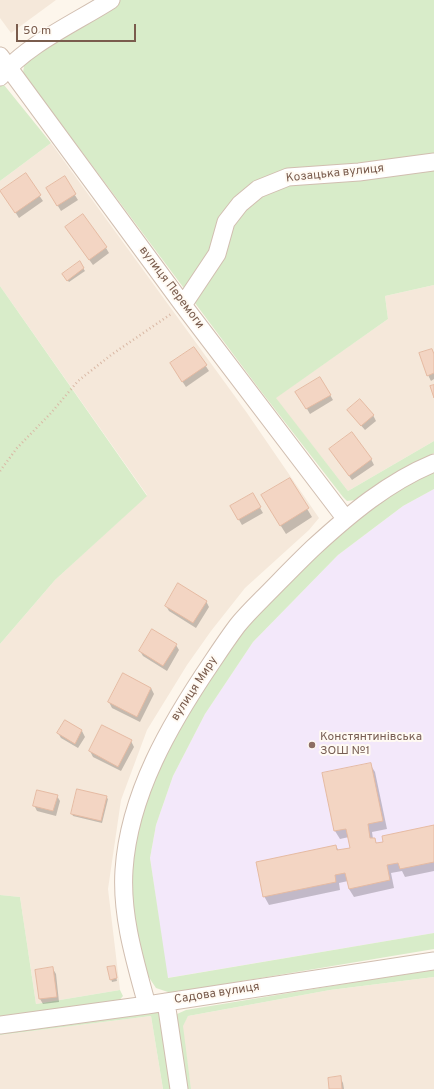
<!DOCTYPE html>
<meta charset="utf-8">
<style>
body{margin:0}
#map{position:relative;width:434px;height:1089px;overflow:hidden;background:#fdf6ec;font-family:Overpass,sans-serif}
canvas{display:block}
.scale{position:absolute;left:16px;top:24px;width:120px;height:18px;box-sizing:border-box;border:2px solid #7a5c4d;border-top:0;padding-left:5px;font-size:12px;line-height:14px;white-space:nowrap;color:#7a5c4d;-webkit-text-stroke:3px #fffaf3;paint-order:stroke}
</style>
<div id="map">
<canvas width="434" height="1089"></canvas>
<div class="scale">50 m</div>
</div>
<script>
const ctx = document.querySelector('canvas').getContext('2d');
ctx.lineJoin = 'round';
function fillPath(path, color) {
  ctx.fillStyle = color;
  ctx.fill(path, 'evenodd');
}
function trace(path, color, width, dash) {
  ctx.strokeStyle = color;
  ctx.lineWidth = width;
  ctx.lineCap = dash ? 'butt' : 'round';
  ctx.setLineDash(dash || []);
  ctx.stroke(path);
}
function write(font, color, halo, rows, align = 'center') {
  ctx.font = font + ' Overpass,sans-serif';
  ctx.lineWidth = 4;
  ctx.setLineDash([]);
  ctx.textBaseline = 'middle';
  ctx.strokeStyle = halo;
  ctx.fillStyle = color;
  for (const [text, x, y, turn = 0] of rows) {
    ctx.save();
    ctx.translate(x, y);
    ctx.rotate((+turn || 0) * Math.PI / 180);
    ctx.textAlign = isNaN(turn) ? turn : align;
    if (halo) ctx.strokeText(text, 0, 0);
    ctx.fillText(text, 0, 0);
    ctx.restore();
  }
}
const residential = new Path2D(`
 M0 0H56L11 33 0 18Z
 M51 143 247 413 319 518 309 530 245 588 211 631 187 665 147 730 121 800 108 889 120 990 36 1004 20 897 0 895V644L55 580 147 495 0 286V181Z
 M434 285V441L348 491 275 398 388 319 385 296Z
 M434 977V1089H191L182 1026 188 1016 330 990Z
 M151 1016 163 1089H0V1035Z`);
const education = new Path2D(`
 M434 489V933L167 978 150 858 156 825 173 776 205 714 253 642 338 555 403 506Z`);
const green = new Path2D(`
 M118 0H434V285L385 296 388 319 276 398 348 491 434 441V453L378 485 356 500 347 501 343 497 260 390 23 73 25 59Z
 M0 80 51 143 0 181Z
 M0 286 147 496 55 580 0 644Z
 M434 471V489L403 506 338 555 253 642 205 714 173 776 156 825 150 858 168 978 434 933V949L171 993 156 988 144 970 134 934 131 851 153 780 166 753 213 670 249 621 351 522 402 488Z
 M0 895 20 897 36 1004 120 990 123 996 116 1004 0 1020Z
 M434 970V977L330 990 188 1016 183 1026 191 1089H184L175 1027 177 1014 186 1010 368 980Z
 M154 1011 159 1013 164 1023 173 1089H163L151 1016 0 1035V1031Z`);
const shadow = new Path2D(`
 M25 175 43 201 19 218 5 196Z
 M64 178 78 200 61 211 47 188Z
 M69 232 106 248 109 253 93 265Z
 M83 268 85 271 69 282 65 277Z
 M194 348 209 371 186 387 174 369Z
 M434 354V379L431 381 428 375Z
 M320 378 333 400 310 414 297 392Z
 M352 415H373L376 421 365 430Z
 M333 454 371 459 374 465 352 480Z
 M289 479 312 517 286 534 267 504Z
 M252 494 263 513 242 525 231 506Z
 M206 601 209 607 196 628 169 611 166 606Z
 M176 645 179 650 167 671 143 656 140 651Z
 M151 688 154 694 140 722 112 708 109 702Z
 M65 721 82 731 85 737 78 748 61 738 58 733Z
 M131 741 134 747 121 771 93 757 90 751Z
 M370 764 375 772 387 829 372 832 373 839H374L377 844 434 826V871L405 877 402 871 391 873 394 888 354 897 349 889 348 881 339 883 340 890 269 905 264 896 336 846 339 851 351 849 349 837 340 839 335 831Z
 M57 796 60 801 56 816 37 811 34 805Z
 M106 797 108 799 102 823 73 816 72 814Z
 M114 967 117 981 112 982 111 979Z
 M53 969 56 974 59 1002 43 1004 40 999Z
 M340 1077 343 1083 344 1089H330Z`);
const building = new Path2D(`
 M26 173 41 195 15 213 0 191Z
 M65 176 76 194 57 206 46 188Z
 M83 214 107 247 89 260 65 227Z
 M80 261 84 268 67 281 62 274Z
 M194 347 207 365 182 382 170 363Z
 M432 349 434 354V373L427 376 419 353Z
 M320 377 331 395 306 409 295 392Z
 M434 385V398L430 386Z
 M360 399 374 415 361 426 347 410Z
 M352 432 372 459 349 476 329 449Z
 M290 478 309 508 280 526 261 495Z
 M253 493 261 507 238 520 230 506Z
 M178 583 207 601 193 623 165 606Z
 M152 629 177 644 163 666 139 651Z
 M123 673 151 688 137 717 108 702Z
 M65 720 82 730 75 744 57 733Z
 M102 725 132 740 118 767 89 751Z
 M371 763 383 821 368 824 370 838H375L376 843 383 842 382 836 434 825V862L400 869 398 863 387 865 390 880 349 889 345 873 335 875 336 882 263 897 256 862 336 845 337 850 350 848 346 829 334 831 322 773Z
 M77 789 107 796 101 821 71 814Z
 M37 790 58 795 53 811 33 806Z
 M115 966 117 978 110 980 107 967Z
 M53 967 57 997 39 999 35 970Z
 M341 1076 342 1089H329L328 1078Z`);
const path = new Path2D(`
 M0 471 17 448 51 413 78 381 111 355 171 314`);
const minor = new Path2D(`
 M0 56 183 305 345 518
 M0 77C27 44 75 23 111 0
 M183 305 217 254 226 222 240 204 258 189 288 177 359 172 434 162
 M166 1002 179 1089
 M147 1005C135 961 121 916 124 870 129 794 170 724 212 662 220 650 228 638 237 626 244 617 253 608 262 599 279 582 296 564 314 547 350 514 388 482 434 463
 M0 1025 147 1005 434 961`);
const markers = [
 [312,745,4,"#8d6e63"]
];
const streetNames = [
 ["Козацька вулиця",335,174,-6],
 ["вулиця Перемоги",171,288,53],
 ["вулиця Миру",195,689,-57],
 ["Садова вулиця",217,994,-9]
];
const educationNames = [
 ["Констянтинівська",320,738],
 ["ЗОШ №1",320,752]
];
fillPath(residential, '#f5e8da');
fillPath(education, '#f3e8fa');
fillPath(green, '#d8ecc9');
fillPath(shadow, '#0003');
fillPath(building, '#f3d5c3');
trace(building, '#e6bba3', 1);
trace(minor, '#d1beb0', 19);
trace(path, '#d9b8a5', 2.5, [1, 3]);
trace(minor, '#fff', 17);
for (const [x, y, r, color] of markers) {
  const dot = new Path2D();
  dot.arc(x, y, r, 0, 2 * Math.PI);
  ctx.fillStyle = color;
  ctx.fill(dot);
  trace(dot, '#fffaf3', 1.5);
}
write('12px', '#7a5c4d', '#fffaf3', streetNames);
write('12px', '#785e54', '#fffaf3', educationNames, 'left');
</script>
